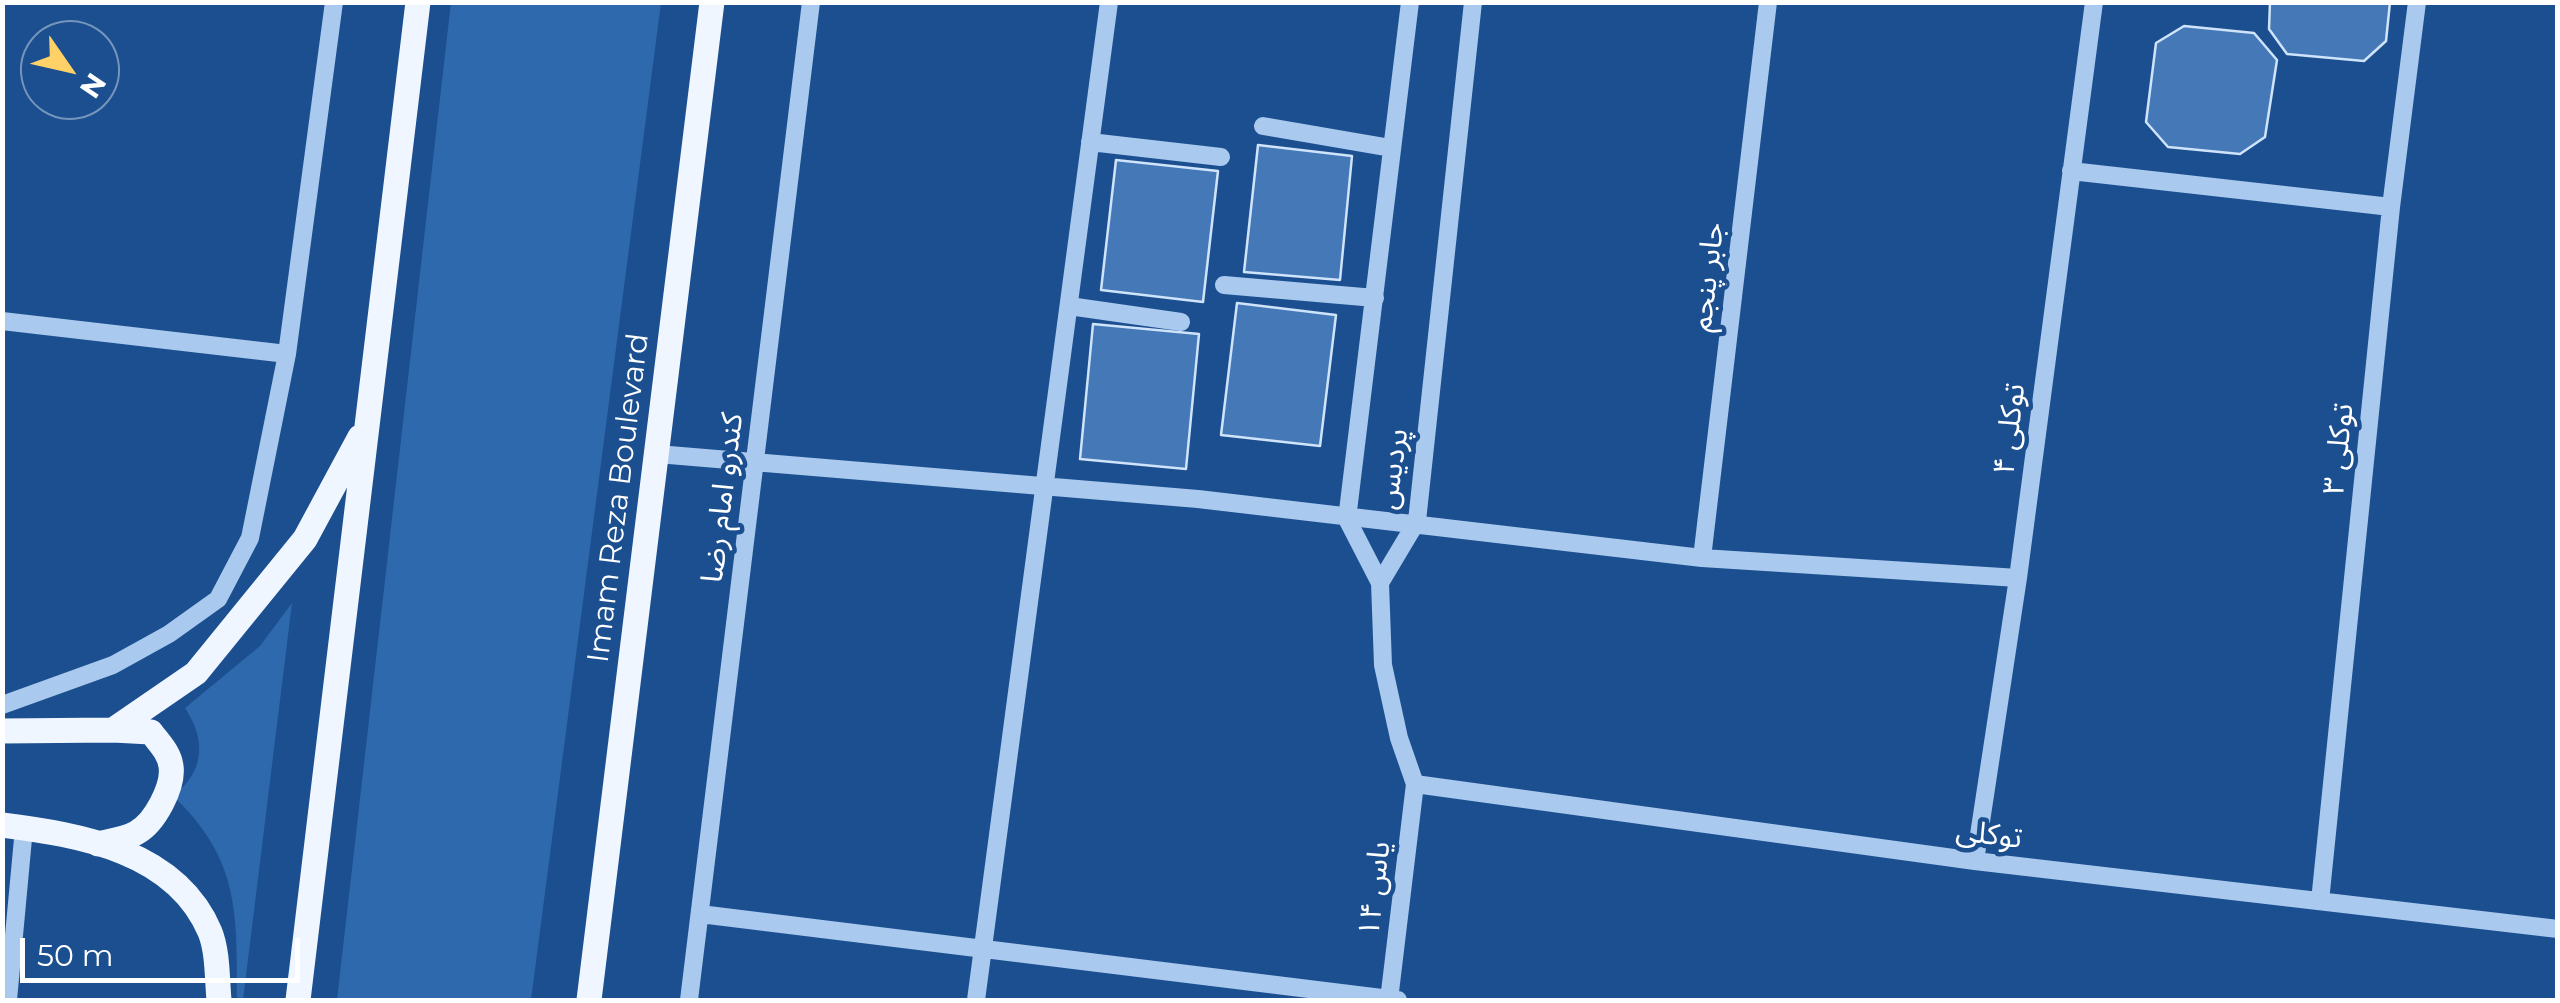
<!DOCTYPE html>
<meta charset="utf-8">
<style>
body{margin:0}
#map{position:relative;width:2560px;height:1003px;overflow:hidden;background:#1b4f8f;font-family:Montserrat,sans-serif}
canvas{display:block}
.frame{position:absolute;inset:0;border:5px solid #fff;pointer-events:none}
.north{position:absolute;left:20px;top:20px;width:100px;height:100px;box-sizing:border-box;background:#1b4f8f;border:2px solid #7695bc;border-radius:50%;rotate:124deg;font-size:28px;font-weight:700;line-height:40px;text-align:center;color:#fff}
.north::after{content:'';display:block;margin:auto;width:35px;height:45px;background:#ffd166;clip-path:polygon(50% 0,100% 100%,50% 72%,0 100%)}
.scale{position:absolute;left:20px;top:938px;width:280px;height:45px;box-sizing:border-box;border:5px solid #fff;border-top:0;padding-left:12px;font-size:30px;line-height:35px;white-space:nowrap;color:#fff;-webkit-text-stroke:8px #1b4f8f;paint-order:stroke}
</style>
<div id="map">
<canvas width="2560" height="1003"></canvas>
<div class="frame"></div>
<div class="north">N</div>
<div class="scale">50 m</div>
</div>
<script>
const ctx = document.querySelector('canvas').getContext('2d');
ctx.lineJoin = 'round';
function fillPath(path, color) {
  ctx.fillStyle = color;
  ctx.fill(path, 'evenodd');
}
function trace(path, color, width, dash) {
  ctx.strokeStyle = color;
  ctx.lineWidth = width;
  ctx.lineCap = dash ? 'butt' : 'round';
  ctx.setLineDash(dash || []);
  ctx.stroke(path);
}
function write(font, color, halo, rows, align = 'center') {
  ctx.font = font + ' Montserrat,"Noto Sans Arabic",sans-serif';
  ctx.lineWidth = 9;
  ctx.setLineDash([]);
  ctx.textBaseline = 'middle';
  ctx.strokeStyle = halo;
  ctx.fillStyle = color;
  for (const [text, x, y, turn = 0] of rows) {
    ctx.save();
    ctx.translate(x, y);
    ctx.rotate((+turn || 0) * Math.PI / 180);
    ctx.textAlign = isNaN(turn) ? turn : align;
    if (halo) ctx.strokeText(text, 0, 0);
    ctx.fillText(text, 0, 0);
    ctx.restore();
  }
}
const green = new Path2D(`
 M451 2 661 3 531 1000H337Z
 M292 603 243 1000H237C237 915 240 859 173 796 204 772 207 741 185 708L260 646Z`);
const building = new Path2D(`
 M2270 2H2390L2386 41 2364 61 2287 54 2269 29Z
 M2184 26 2254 33 2277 60 2265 137 2240 154 2168 147 2146 122 2156 43Z
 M1258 145 1352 156 1340 280 1244 272Z
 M1116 160 1218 171 1203 302 1101 290Z
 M1237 303 1336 315 1320 446 1221 435Z
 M1093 324 1199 334 1186 469 1080 459Z`);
const minor = new Path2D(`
 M1263 126 1391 148
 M1090 142 1221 157
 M2071 171 2391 207
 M1224 285 1375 298
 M1069 306 1181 322
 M2 321 287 354
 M657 454 1198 499 1702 558 2018 578
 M1702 558 1768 2
 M1380 583 1417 521 1473 2
 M2 705 113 665 169 634 218 599 250 538 287 354 334 2
 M1415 784 1975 861 2558 929
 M1975 861 2018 578 2094 2
 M2320 901 2391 207 2417 2
 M700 914 1398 1000
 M8 1000 24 828
 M689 1000 811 2
 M976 1000 1109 2
 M1389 1000 1415 784 1399 738 1383 665 1380 583 1347 519 1410 2`);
const major = new Path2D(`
 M2 731 113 730 196 673 305 539 360 437
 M2 825C81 835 176 851 210 932 218 952 217 979 219 1000
 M98 844C110 841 126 839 136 833 155 823 174 786 171 766 169 752 159 743 151 732L113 730
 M298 1000 418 2
 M589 1000 712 2`);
const streetNames = [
 ["جابر پنجم",1708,277,-83],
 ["توکلی ۴",2010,429,-83],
 ["توکلی ۳",2339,449,-84],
 ["پردیس",1393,469,-82],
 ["Imam Reza Boulevard",619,498,-83],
 ["کندرو امام رضا",723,498,-83],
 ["توکلی",1989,835,7],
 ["یاس ۱۴",1375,889,-83]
];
fillPath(green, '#2e69ad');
fillPath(building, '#4478b7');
trace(building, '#cfe3fa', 2.5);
trace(minor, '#a9c9ee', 18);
trace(major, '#f0f6ff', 25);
write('30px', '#fff', '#1b4f8f', streetNames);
</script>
